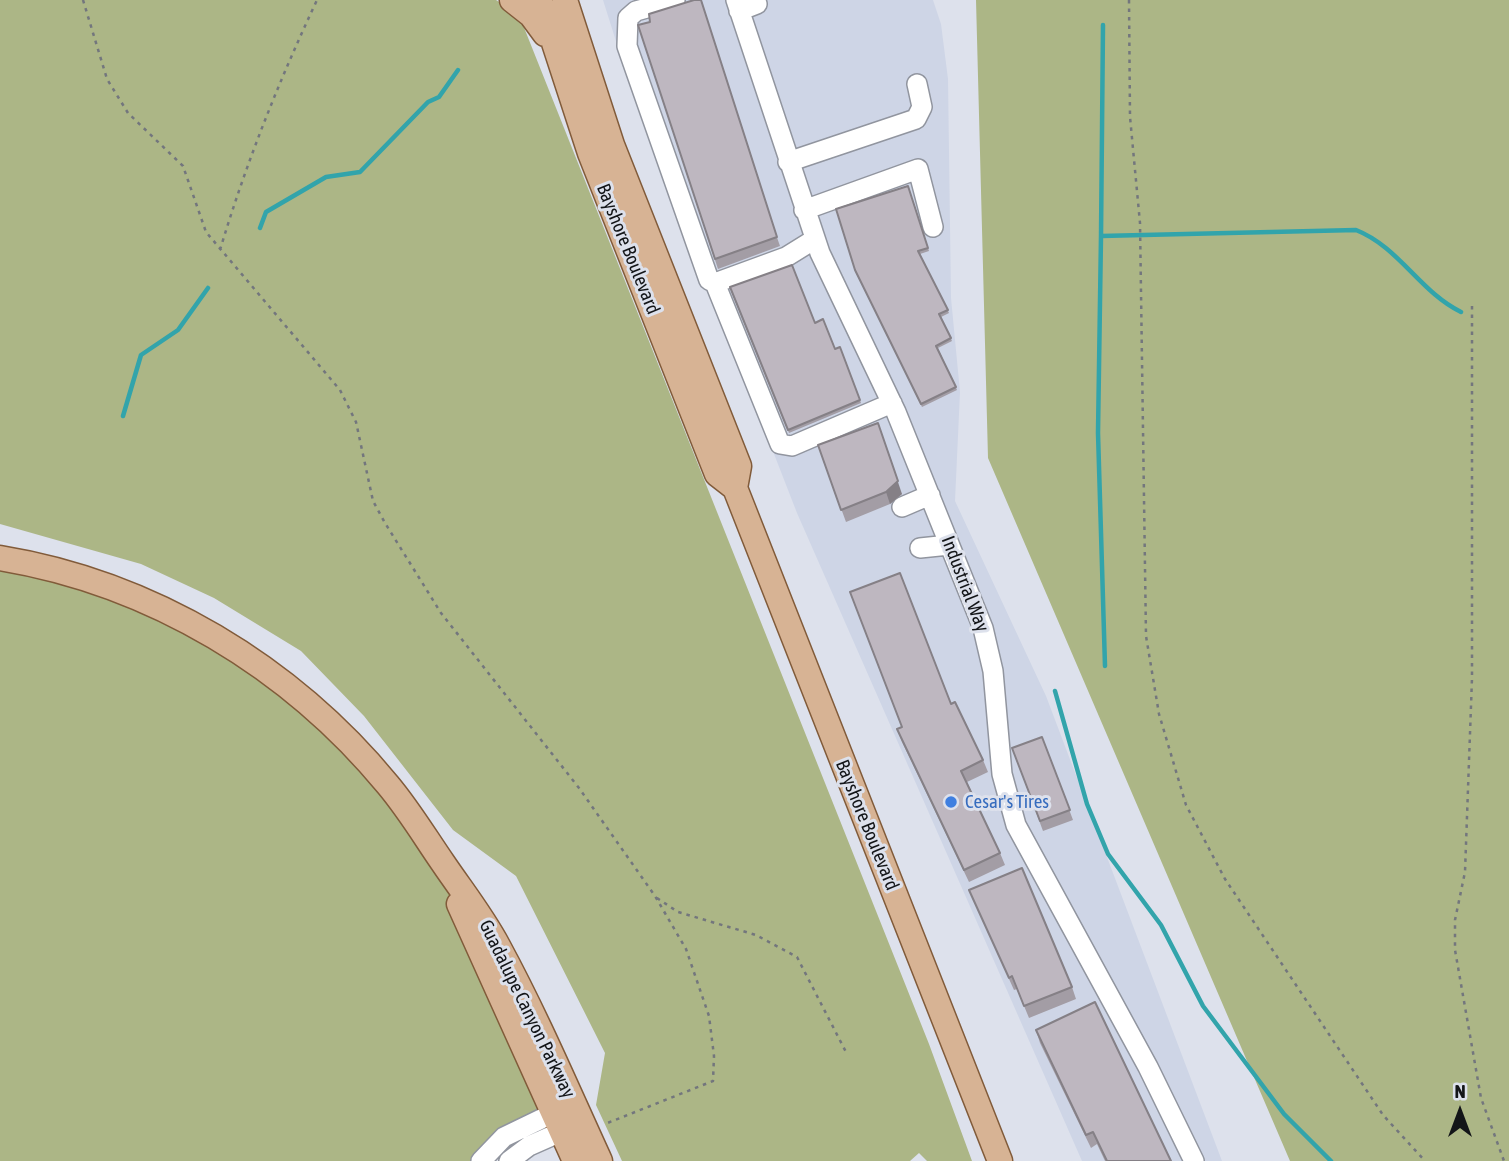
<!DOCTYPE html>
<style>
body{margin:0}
#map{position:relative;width:1509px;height:1161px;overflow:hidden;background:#dde1ec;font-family:"Asap Condensed",sans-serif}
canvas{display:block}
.north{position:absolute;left:1425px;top:1077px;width:70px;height:70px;-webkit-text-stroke:5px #dde1ec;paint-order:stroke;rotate:0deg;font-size:19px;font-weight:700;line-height:28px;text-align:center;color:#131518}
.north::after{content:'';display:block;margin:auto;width:24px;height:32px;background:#131518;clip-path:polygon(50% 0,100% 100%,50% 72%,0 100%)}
</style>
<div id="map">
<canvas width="1509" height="1161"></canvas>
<div class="north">N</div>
</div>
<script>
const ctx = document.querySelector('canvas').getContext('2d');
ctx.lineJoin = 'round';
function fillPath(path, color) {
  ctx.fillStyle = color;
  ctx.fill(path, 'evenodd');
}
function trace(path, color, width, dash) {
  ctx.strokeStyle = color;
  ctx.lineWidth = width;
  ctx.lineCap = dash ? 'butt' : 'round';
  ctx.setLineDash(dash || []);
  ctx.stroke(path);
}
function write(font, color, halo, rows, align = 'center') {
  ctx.font = font + ' "Asap Condensed",sans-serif';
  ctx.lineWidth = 6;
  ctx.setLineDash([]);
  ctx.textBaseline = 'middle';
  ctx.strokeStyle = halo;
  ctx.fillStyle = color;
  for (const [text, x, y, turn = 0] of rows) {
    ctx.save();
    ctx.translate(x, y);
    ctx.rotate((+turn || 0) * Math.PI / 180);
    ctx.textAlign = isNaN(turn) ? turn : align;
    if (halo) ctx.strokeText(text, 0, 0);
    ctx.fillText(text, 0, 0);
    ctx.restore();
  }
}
const built = new Path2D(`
 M603 0H933L941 24 948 79 951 298 960 392 955 501 1046 696 1222 1161H1082L797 513 627 76Z`);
const green = new Path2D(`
 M0 0H496L519 15 929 1044 972 1161H927L919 1153 910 1161H622L596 1105 605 1053 516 876 453 830 364 716 301 651 214 598 141 564 0 524Z
 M976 0H1509V1161H1290L988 458Z
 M0 558 18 561 250 658 427 838 553 1113 481 1161H0Z`);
const stream = new Path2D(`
 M1103 25 1101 236 1356 230C1399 247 1420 292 1461 312
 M260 228 266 212 326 177 360 172 428 102 439 97 458 70
 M1101 236 1098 433 1105 666
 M123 416 141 355 178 330 208 288
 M1055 691 1087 804 1108 854 1161 925 1203 1006 1284 1114 1331 1161`);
const path = new Path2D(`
 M83 0 107 79 128 113 183 166 206 232 340 390 356 422 373 501 385 523 441 613 579 788 655 896 686 949 709 1016 714 1056 713 1081 605 1124
 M1129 0 1130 117 1140 223 1146 636 1159 714 1186 805 1225 879 1383 1115 1425 1161
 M220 250C246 163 279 81 317 0
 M1472 306V678L1465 872 1455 920V950L1481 1098 1504 1161
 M657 898 678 912 756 935 797 957 847 1054`);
const minor = new Path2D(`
 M675 0 636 11 628 18 627 46 709 280 715 283 786 257 815 239
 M736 0 820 253 896 412 983 628 993 671 1002 774 1016 825 1148 1067 1194 1161
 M739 11 757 4
 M788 162 916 119 922 107 917 84
 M804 210 918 169 933 227
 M715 283 780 444 792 446 892 403
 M902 507 930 495
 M920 548 949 545
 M481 1161 504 1137 566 1107
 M509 1161 529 1146 572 1127`);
const major = new Path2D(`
 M512 0 531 15 545 34
 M540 0 590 153 717 474 735 488 1000 1161
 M565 0 612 145 739 466 735 488
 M0 558C152 583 291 667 388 785 409 810 425 837 443 863 462 891 482 916 498 946 536 1016 567 1089 600 1161
 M459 904 575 1161`);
const wall = new Path2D(`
 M694 0 780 246 718 269 638 25 650 22Z
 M908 186 929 251 920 254 949 313 941 317 952 341 938 348 957 390 922 407 856 273Z
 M730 287 815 323 835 349 840 347 861 403 789 433Z
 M818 445 902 494 890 504 846 522Z
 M951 704 983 760 988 772 967 782 1000 853 1005 865 969 882 902 742 897 729Z
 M1042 737 1073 820 1043 831 1012 748Z
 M969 890 1072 987 1076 999 1029 1018 1017 989 1014 990Z
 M1036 1030 1171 1161H1105L1097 1144 1091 1148 1040 1043Z`);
const shadedWall = new Path2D(`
 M878 423 902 494 890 504 886 492Z`);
const building = new Path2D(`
 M694 0H701L777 237 715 259 638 25 650 22 649 14Z
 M908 186 928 248 918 251 948 310 939 314 951 338 936 346 956 387 921 404 855 270 836 209Z
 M792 265 815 323 823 319 835 349 840 347 860 400 788 430 730 287Z
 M878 423 898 481 886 492 841 510 818 445Z
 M900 573 951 704 955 702 983 760 961 771 1000 853 964 870 897 729 902 727 850 592Z
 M1042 737 1070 810 1040 821 1012 748Z
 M1022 868 1072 987 1024 1006 1012 976 1009 978 969 890Z
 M1095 1002 1171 1161H1107L1093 1132 1086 1135 1036 1030Z`);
const markers = [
 [951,802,7,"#3f7fe0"]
];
const streetNames = [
 ["Bayshore Boulevard",628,249,68],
 ["Industrial Way",965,584,69],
 ["Bayshore Boulevard",867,825,68],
 ["Guadalupe Canyon Parkway",527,1009,64]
];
const shopNames = [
 ["Cesar's Tires",965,802]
];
fillPath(built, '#ced5e6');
fillPath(green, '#acb686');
trace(stream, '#32a4ab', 4.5);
trace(minor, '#91959f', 22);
trace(major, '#815b3a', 27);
trace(path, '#73767d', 2.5, [3.5, 5]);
trace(minor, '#fff', 19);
trace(major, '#d7b394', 24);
fillPath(wall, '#a39da5');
fillPath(shadedWall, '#858086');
fillPath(building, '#beb7c0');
trace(building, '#858086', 2);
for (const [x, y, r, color] of markers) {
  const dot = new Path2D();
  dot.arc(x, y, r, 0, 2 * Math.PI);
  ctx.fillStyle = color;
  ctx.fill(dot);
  trace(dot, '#dde1ec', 2.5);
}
write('19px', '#131518', '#dde1ec', streetNames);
write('19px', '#366cbe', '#dde1ec', shopNames, 'left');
</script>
